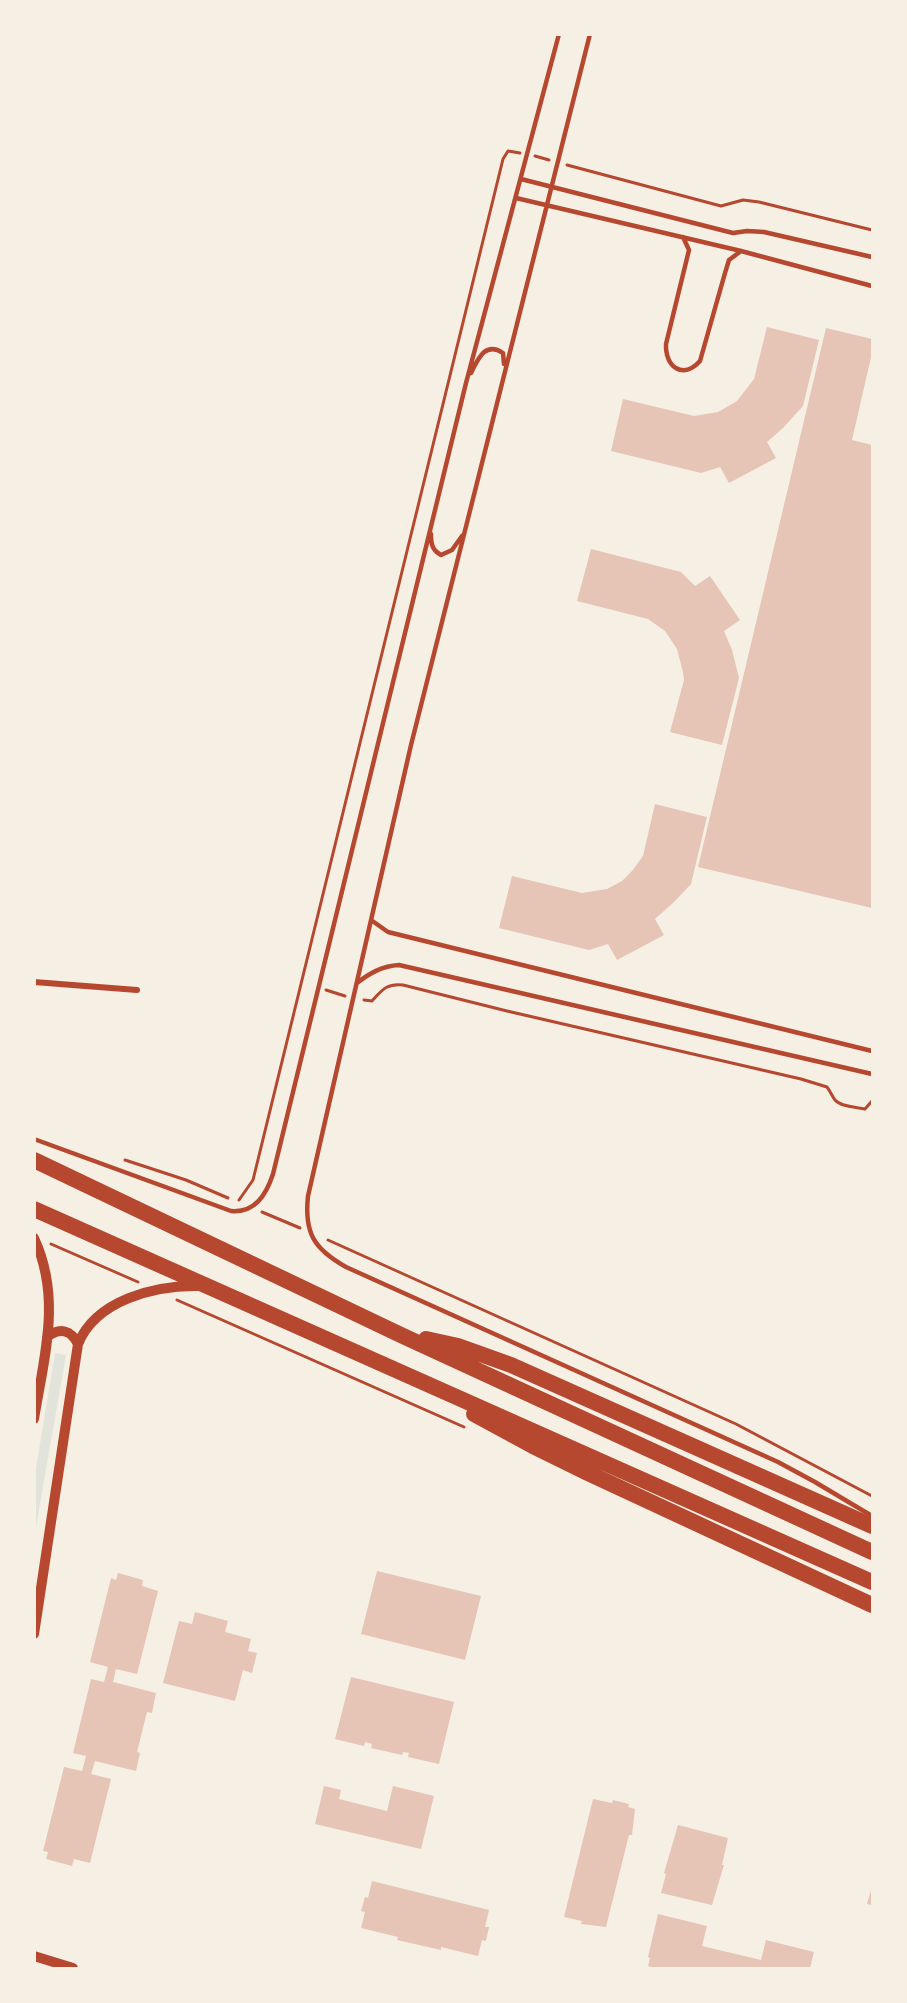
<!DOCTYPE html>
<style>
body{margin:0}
#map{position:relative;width:907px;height:2003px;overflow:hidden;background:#f6efe4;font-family:Figtree,sans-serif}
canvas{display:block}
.frame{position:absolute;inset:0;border:36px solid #f6efe4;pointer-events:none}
</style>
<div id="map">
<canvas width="907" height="2003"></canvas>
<div class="frame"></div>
</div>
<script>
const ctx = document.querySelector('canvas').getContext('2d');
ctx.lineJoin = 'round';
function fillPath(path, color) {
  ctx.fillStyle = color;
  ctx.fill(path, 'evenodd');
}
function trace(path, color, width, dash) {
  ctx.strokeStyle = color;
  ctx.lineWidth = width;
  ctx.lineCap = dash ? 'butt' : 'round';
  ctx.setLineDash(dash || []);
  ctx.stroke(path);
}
const green = new Path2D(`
 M55 1353 66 1355 35 1533V1474Z`);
const building = new Path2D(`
 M767 327 819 340 803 406 783 428 767 442 776 458 729 483 720 467 701 473 611 451 623 399 694 416 718 412 737 401 754 379Z
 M826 328 872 339V353L852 440 872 445V908L698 867Z
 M591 549 681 572 695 586 710 576 740 620 724 631 732 650 739 678 722 745 670 732 684 680 683 672 677 649 665 631 648 619 577 601Z
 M655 804 707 817 691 884 674 902 655 919 664 935 617 960 608 944 589 950 499 928 512 876 582 893 607 889 622 881 632 871 643 856Z
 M377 1571 481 1596 465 1660 361 1634Z
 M118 1573 143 1580 142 1586 158 1591 137 1674 116 1669 113 1682 156 1693 152 1713 147 1712 137 1752 140 1753 136 1771 95 1761 91 1774 111 1779 90 1863 74 1859 72 1866 46 1859 48 1852 43 1851 64 1767 82 1771 86 1756 73 1753 91 1679 104 1682 108 1667 90 1662 111 1578 116 1580Z
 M195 1612 228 1621 225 1632 251 1639 248 1651 257 1653 252 1673 243 1670 235 1701 163 1683 179 1621 192 1624Z
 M351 1677 454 1702 439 1764 408 1757 409 1753 403 1752 402 1755 371 1748 372 1744 365 1742 364 1746 335 1739Z
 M324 1786 341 1790 339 1799 387 1811 393 1786 434 1796 421 1849 315 1824Z
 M593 1799 612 1803 613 1800 629 1804 628 1807 635 1809 632 1835H629L606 1927 581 1924 582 1921 564 1917Z
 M678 1825 728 1838 722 1865H724L712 1905 661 1893 666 1874 664 1873Z
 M372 1881 489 1910 485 1927H489L486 1941 482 1940 478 1956 441 1947V1950L397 1940 398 1937 361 1928 365 1912 361 1911 365 1897 368 1898Z
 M872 1887V1905L867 1904Z
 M658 1914 707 1926 702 1946 761 1960 766 1940 814 1952 810 1968H651V1967L648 1966 650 1958 648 1957Z`);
const path = new Path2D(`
 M535 156 549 160
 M567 165 721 206 743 200 759 202 872 230
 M326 990 345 996
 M364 1000 372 1001C382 990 387 983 403 985L507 1011 801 1079 827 1087C830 1091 832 1096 835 1100 841 1107 856 1107 865 1109L872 1101
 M125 1160 186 1180 228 1198
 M239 1200 253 1180 503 159 508 151 520 153
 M262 1212 300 1228
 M328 1240 736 1424 872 1496
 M51 1244 138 1282
 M177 1300 464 1427`);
const service = new Path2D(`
 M590 34 411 745 308 1196C304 1233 314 1249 346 1267L778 1462 815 1482 872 1516
 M521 179 733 233 747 231 764 232 872 257
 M516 198 741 251 872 286
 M683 237 689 250 666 344C665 367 683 380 700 361L725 273 729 260 741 251
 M471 373C478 359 485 341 503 353L504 364
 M431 534C431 544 432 550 441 555L452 550 462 536
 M371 920 388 932 872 1051
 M357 983C370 973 382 966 399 965L872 1074
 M34 1139 231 1211C255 1213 266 1195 273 1174L466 383 559 34`);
const minor = new Path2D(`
 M34 982 137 990`);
const tertiary = new Path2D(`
 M34 1238C62 1298 44 1357 34 1419
 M47 1337C60 1327 71 1330 78 1344
 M34 1634 78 1344C96 1300 155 1285 199 1286
 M34 1956 73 1968`);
const trunk = new Path2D(`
 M34 1160 403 1336 872 1552
 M34 1209 872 1582
 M426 1339 458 1346 511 1365 872 1526
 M474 1414 533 1446 588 1473 872 1605`);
fillPath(green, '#e2e4dc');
fillPath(building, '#e6c5b7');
trace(path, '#b5482f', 3);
trace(service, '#b5482f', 4.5);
trace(minor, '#b5482f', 6);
trace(tertiary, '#b5482f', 10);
trace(trunk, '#b5482f', 16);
</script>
